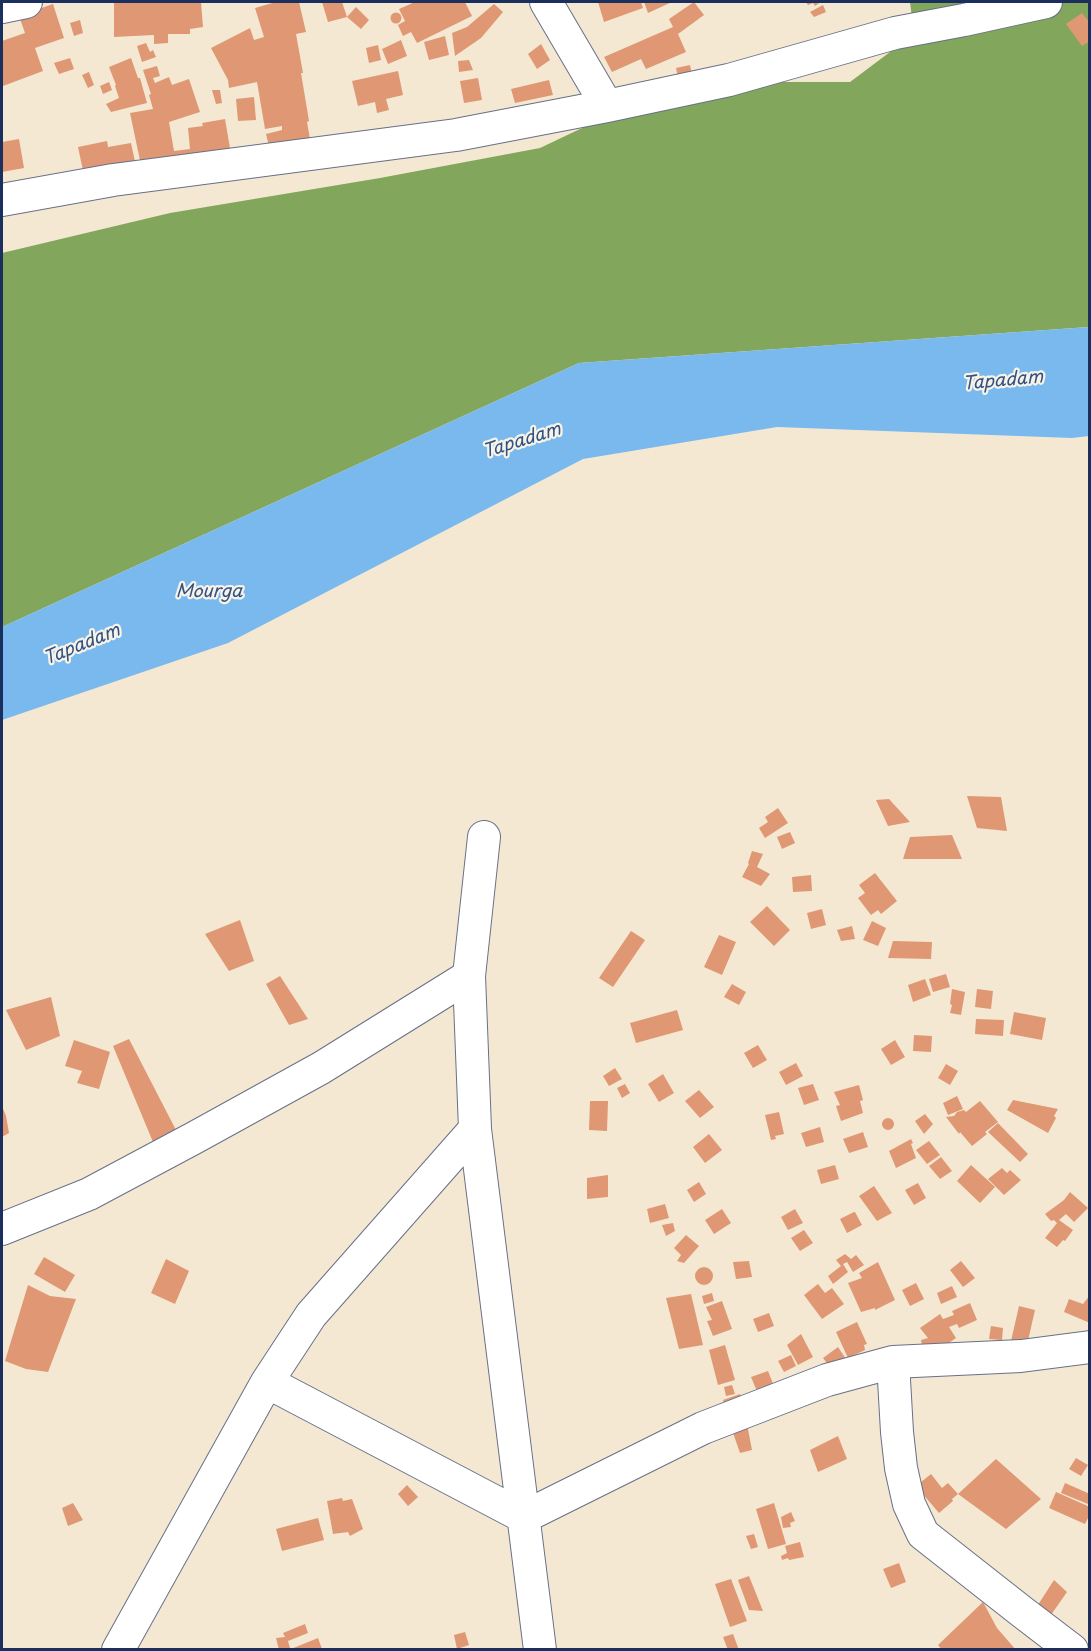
<!DOCTYPE html>
<style>
body{margin:0}
#map{position:relative;width:1091px;height:1651px;overflow:hidden;background:#f4e8d3;font-family:"Playpen Sans",sans-serif}
canvas{display:block}
.frame{position:absolute;inset:0;border:3px solid #1b2f5e;pointer-events:none}
</style>
<div id="map">
<canvas width="1091" height="1651"></canvas>
<div class="frame"></div>
</div>
<script>
const ctx = document.querySelector('canvas').getContext('2d');
ctx.lineJoin = 'round';
function fillPath(path, color) {
  ctx.fillStyle = color;
  ctx.fill(path, 'evenodd');
}
function trace(path, color, width, dash) {
  ctx.strokeStyle = color;
  ctx.lineWidth = width;
  ctx.lineCap = dash ? 'butt' : 'round';
  ctx.setLineDash(dash || []);
  ctx.stroke(path);
}
function write(font, color, halo, rows, align = 'center') {
  ctx.font = font + ' "Playpen Sans",sans-serif';
  ctx.lineWidth = 4.5;
  ctx.setLineDash([]);
  ctx.textBaseline = 'middle';
  ctx.strokeStyle = halo;
  ctx.fillStyle = color;
  for (const [text, x, y, turn = 0] of rows) {
    ctx.save();
    ctx.translate(x, y);
    ctx.rotate((+turn || 0) * Math.PI / 180);
    ctx.textAlign = isNaN(turn) ? turn : align;
    if (halo) ctx.strokeText(text, 0, 0);
    ctx.fillText(text, 0, 0);
    ctx.restore();
  }
}
const forest = new Path2D(`
 M910 2H1089V327L579 363 2 627V253L170 213 380 178 540 148 679 82H850L914 34Z`);
const water = new Path2D(`
 M1089 327V436L1072 438 777 427 583 459 228 643 2 720V627L579 363Z`);
const building = new Path2D(`
 M114 2H201L203 27 190 29V34H168V43L154 44V35L114 37Z
 M276 2H299L306 32 296 34 303 73H301L309 121 307 122 310 139 269 146 266 134 282 130V126L265 129 257 82 229 88 228 80 211 48 250 28 254 40 264 37 255 8Z
 M322 2H342L347 17 328 22Z
 M415 2H465L472 16 417 43 411 32 403 36 398 25 405 21 399 9Z
 M598 2H641L643 8 604 22Z
 M644 2H672L648 13Z
 M694 2 704 15 678 34 686 52 646 69 641 59 612 72 604 57 673 27 669 19Z
 M806 2H821L815 6 813 3 808 5Z
 M53 4 64 38 35 48 43 71 3 86 2 82V41L25 33 19 16Z
 M494 4 503 12 481 38 455 56 452 33 467 27Z
 M823 5 826 12 814 17 810 12Z
 M356 7 369 20 361 29 347 17Z
 M390.5 18a5.5 5.5 0 1 1 11 0a5.5 5.5 0 1 1-11 0Z
 M1082 13 1090 23V41L1082 46 1066 24Z
 M80 20 83 33 74 36 70 23Z
 M445 36 449 55 429 60 424 42Z
 M401 40 407 56 388 64 382 49Z
 M146 43 150 52 153 50 156 57 142 62 137 46Z
 M541 44 550 60 537 69 528 54Z
 M378 45 381 60 369 63 366 48Z
 M70 58 74 69 59 74 54 63Z
 M131 58 138 78H140L147 103 111 112 106 104 119 98 115 86 116 85 109 67Z
 M469 60 473 70 459 72 458 61Z
 M690 65 693 79 679 82 676 68Z
 M157 66 160 76 153 78 155 83 169 77 172 85 189 79 200 112 169 122 174 151 190 149 188 128 203 126 202 123 225 119 231 154 142 170 130 113 153 109 149 95 151 94 143 70Z
 M398 71 403 95 386 99 389 110 377 113 375 102 358 106 352 81Z
 M89 72 94 85 88 88 82 75Z
 M478 78 482 100 464 103 460 81Z
 M549 80 553 95 515 103 511 89Z
 M109 82 112 90 103 94 100 86Z
 M212 90H220L222 103 216 104Z
 M254 97 256 120 238 121 236 99Z
 M19 139 24 168 2 172V142Z
 M107 141 108 147 131 143 137 171 85 180 78 147Z
 M967 796 1001 797 1007 831 977 828Z
 M889 799 910 822 888 826 876 800Z
 M778 808 788 823 765 838 759 828 768 822 765 817Z
 M790 832 795 843 782 849 777 837Z
 M952 835 962 859H903L910 837Z
 M752 851 763 854 757 867 770 874 761 886 742 877 749 864 748 863Z
 M875 873 897 901 881 914 878 910 871 915 858 898 865 893 859 885Z
 M811 875 812 891 793 892 792 877Z
 M767 906 790 930 774 946 750 922Z
 M822 909 826 925 811 929 807 913Z
 M240 920 254 961 229 971 205 934Z
 M872 921 886 928 878 946 863 940Z
 M852 926 855 939 841 941 837 930Z
 M631 931 645 940 613 987 599 978Z
 M719 935 736 942 722 975 704 967Z
 M893 941 932 942 931 959 888 958Z
 M946 974 950 987 933 992 929 979Z
 M280 976 308 1019 289 1025 266 984Z
 M925 979 931 995 913 1002 908 985Z
 M732 984 746 992 739 1005 724 997Z
 M952 989 965 992 961 1015 950 1013 952 1005 950 1004Z
 M977 989 993 991 991 1009 975 1007Z
 M51 997 60 1036 26 1050 6 1010Z
 M677 1010 683 1030 636 1043 630 1023Z
 M1014 1012 1046 1018 1042 1040 1010 1034Z
 M976 1019 1004 1020 1003 1036 975 1034Z
 M914 1035 932 1036 931 1052 913 1051Z
 M129 1039 177 1132 153 1142 113 1046Z
 M74 1040 110 1052 99 1089 77 1083 82 1071 65 1066Z
 M895 1040 905 1057 891 1065 881 1049Z
 M758 1045 767 1060 753 1068 744 1053Z
 M796 1063 803 1076 786 1085 779 1072Z
 M946 1064 958 1071 950 1085 938 1078Z
 M615 1068 622 1079 609 1086 603 1076Z
 M663 1074 674 1093 659 1102 648 1084Z
 M625 1084 630 1093 622 1098 617 1088Z
 M813 1084 819 1100 804 1105 798 1088Z
 M859 1085 863 1100 860 1101 863 1113 841 1121 836 1106 840 1105 834 1092Z
 M699 1090 714 1107 700 1118 685 1101Z
 M957 1096 963 1109 948 1115 943 1103Z
 M1013 1100 1058 1109 1054 1116 1056 1118 1048 1133 1007 1110Z
 M590 1101H608L607 1131 589 1130Z
 M980 1101 998 1122 985 1132 987 1134 972 1146 960 1132 959 1134 946 1117 954 1116 957 1112 964 1110 966 1112Z
 M2 1106 6 1116 9 1133 2 1137Z
 M779 1112 784 1134 775 1136 776 1139 771 1140 765 1115Z
 M925 1114 933 1124 924 1134 915 1121Z
 M882 1124a6 6 0 1 1 12 0a6 6 0 1 1-12 0Z
 M998 1123 1028 1154 1020 1162 988 1132Z
 M820 1127 824 1142 806 1147 801 1133Z
 M863 1132 868 1147 849 1153 843 1139Z
 M709 1134 722 1150 705 1163 693 1147Z
 M911 1139 913 1143 911 1144 916 1158 896 1168 889 1151Z
 M929 1141 940 1155 927 1164 916 1150Z
 M941 1157 952 1171 940 1179 929 1166Z
 M835 1165 839 1179 821 1184 817 1170Z
 M971 1165 995 1187 980 1203 957 1181Z
 M1002 1168 1007 1173 1010 1170 1021 1180 1004 1195 988 1179Z
 M608 1175V1197L587 1199V1178Z
 M699 1182 706 1194 694 1202 687 1190Z
 M918 1183 926 1198 914 1205 905 1190Z
 M874 1186 892 1213 877 1221 859 1196Z
 M1070 1192 1088 1208 1074 1222 1066 1214 1059 1220 1073 1230 1065 1241 1063 1240 1057 1247 1045 1238 1057 1223 1054 1220 1051 1221 1045 1214 1064 1200Z
 M665 1204 669 1218 650 1223 647 1209Z
 M722 1209 731 1223 714 1234 705 1220Z
 M795 1209 803 1223 788 1230 781 1217Z
 M854 1212H855L862 1225 847 1233 840 1219Z
 M673 1223 675 1231 666 1236 662 1225Z
 M804 1230 813 1243 800 1251 791 1238Z
 M686 1235 699 1246 684 1263 677 1261 681 1255 674 1248Z
 M845 1254 851 1259 856 1255 864 1265 853 1272 847 1262 843 1264 848 1272 833 1284 828 1276 841 1266 836 1260Z
 M44 1257 75 1275 65 1292 34 1274Z
 M166 1259 189 1271 175 1304 151 1293Z
 M749 1261 752 1277 736 1279 733 1262Z
 M961 1261 975 1278 963 1287 950 1270Z
 M878 1262 895 1300 875 1310V1308L861 1312 848 1283 862 1278 859 1273Z
 M695 1276a9 9 0 1 1 18 0a9 9 0 1 1-18 0Z
 M916 1283 924 1299 910 1306 902 1290Z
 M818 1284 825 1293 832 1288 844 1304 822 1319 804 1295Z
 M28 1285 50 1296 76 1299 48 1372 26 1369 5 1361Z
 M952 1286 957 1297 941 1304 937 1293Z
 M712 1293 714 1301 704 1304 702 1296Z
 M691 1294 703 1345 679 1349 666 1298Z
 M1090 1295V1323L1064 1312 1069 1299 1083 1304Z
 M722 1301 732 1329 713 1336 707 1321 712 1320 706 1307Z
 M970 1303 977 1320 959 1328 957 1324 949 1327 956 1338 943 1347 923 1350 921 1340 928 1338 920 1328 940 1314 943 1319 954 1315 952 1311Z
 M1019 1306 1035 1310 1027 1345 1011 1341Z
 M769 1313 774 1326 758 1332 753 1319Z
 M857 1322 867 1344 864 1345 865 1350 848 1358 836 1332Z
 M991 1326 1003 1328 1002 1340 989 1339Z
 M801 1334 813 1357 798 1365 787 1345Z
 M725 1345 735 1380 718 1385 709 1350Z
 M838 1347 846 1359 832 1370 823 1358Z
 M791 1355 796 1366 784 1372 778 1361Z
 M768 1371 778 1396 762 1403 751 1377Z
 M732 1385 735 1394 726 1396 724 1387Z
 M740 1394 744 1407 727 1413 723 1400Z
 M746 1419 752 1450 740 1453 730 1424Z
 M838 1436 847 1459 818 1472 810 1450Z
 M1076 1458 1088 1465 1081 1476 1069 1469Z
 M996 1459 1041 1499 1006 1529 958 1494Z
 M931 1474 942 1488 948 1483 958 1494 952 1499 953 1501 939 1513 916 1486Z
 M1065 1483 1090 1494 1088 1504 1061 1493Z
 M407 1485 418 1497 408 1506 398 1494Z
 M1056 1492 1090 1507V1514L1085 1524 1049 1508Z
 M342 1498 343 1501 352 1499 363 1529 350 1536 348 1532 333 1534 327 1501Z
 M73 1503 83 1520 68 1526 62 1508Z
 M774 1503 786 1544 768 1549 756 1509Z
 M791 1512 795 1521 790 1523 791 1527 783 1528 781 1517Z
 M318 1518 324 1540 282 1551 276 1529Z
 M754 1534 758 1547 751 1549 746 1536Z
 M800 1542 804 1557 789 1560 788 1558 782 1560 781 1556 787 1553 785 1546Z
 M899 1563 906 1582 891 1588 883 1569Z
 M749 1576 763 1611 749 1610 738 1580Z
 M731 1579 747 1621 730 1627 715 1584Z
 M1054 1580 1067 1592 1046 1622 1034 1611Z
 M983 1602 997 1628 1016 1650H942L938 1645Z
 M305 1624 308 1633 288 1641 290 1648 279 1650 276 1638 285 1637 283 1633Z
 M465 1632 469 1645 457 1649 454 1635Z
 M733 1634 739 1650H728L723 1637Z
 M318 1638 322 1649H291Z`);
const street = new Path2D(`
 M546 2 607 106
 M2 7 26 2
 M2 200 113 180 456 135 607 106 729 80 895 33 964 20 1046 2
 M484 837 469 976 475 1129 540 1650
 M2 1229 89 1194 194 1138 321 1068 469 976
 M893 1362 897 1432 901 1468 909 1504 923 1534 1021 1611 1072 1650
 M267 1382 524 1517 703 1428 827 1380 893 1362 1021 1356 1090 1347
 M118 1650 267 1382 311 1315 475 1129`);
const waterNames = [
 ["Tapadam",1003,381,-5],
 ["Tapadam",522,441,-17],
 ["Mourga",209,592],
 ["Tapadam",82,645,-22]
];
fillPath(forest, '#82a75c');
fillPath(water, '#79b9ed');
fillPath(building, '#df9873');
trace(street, '#677087', 34);
trace(street, '#fff', 32);
write('italic 18px', '#325282', '#f7f3e8', waterNames);
</script>
